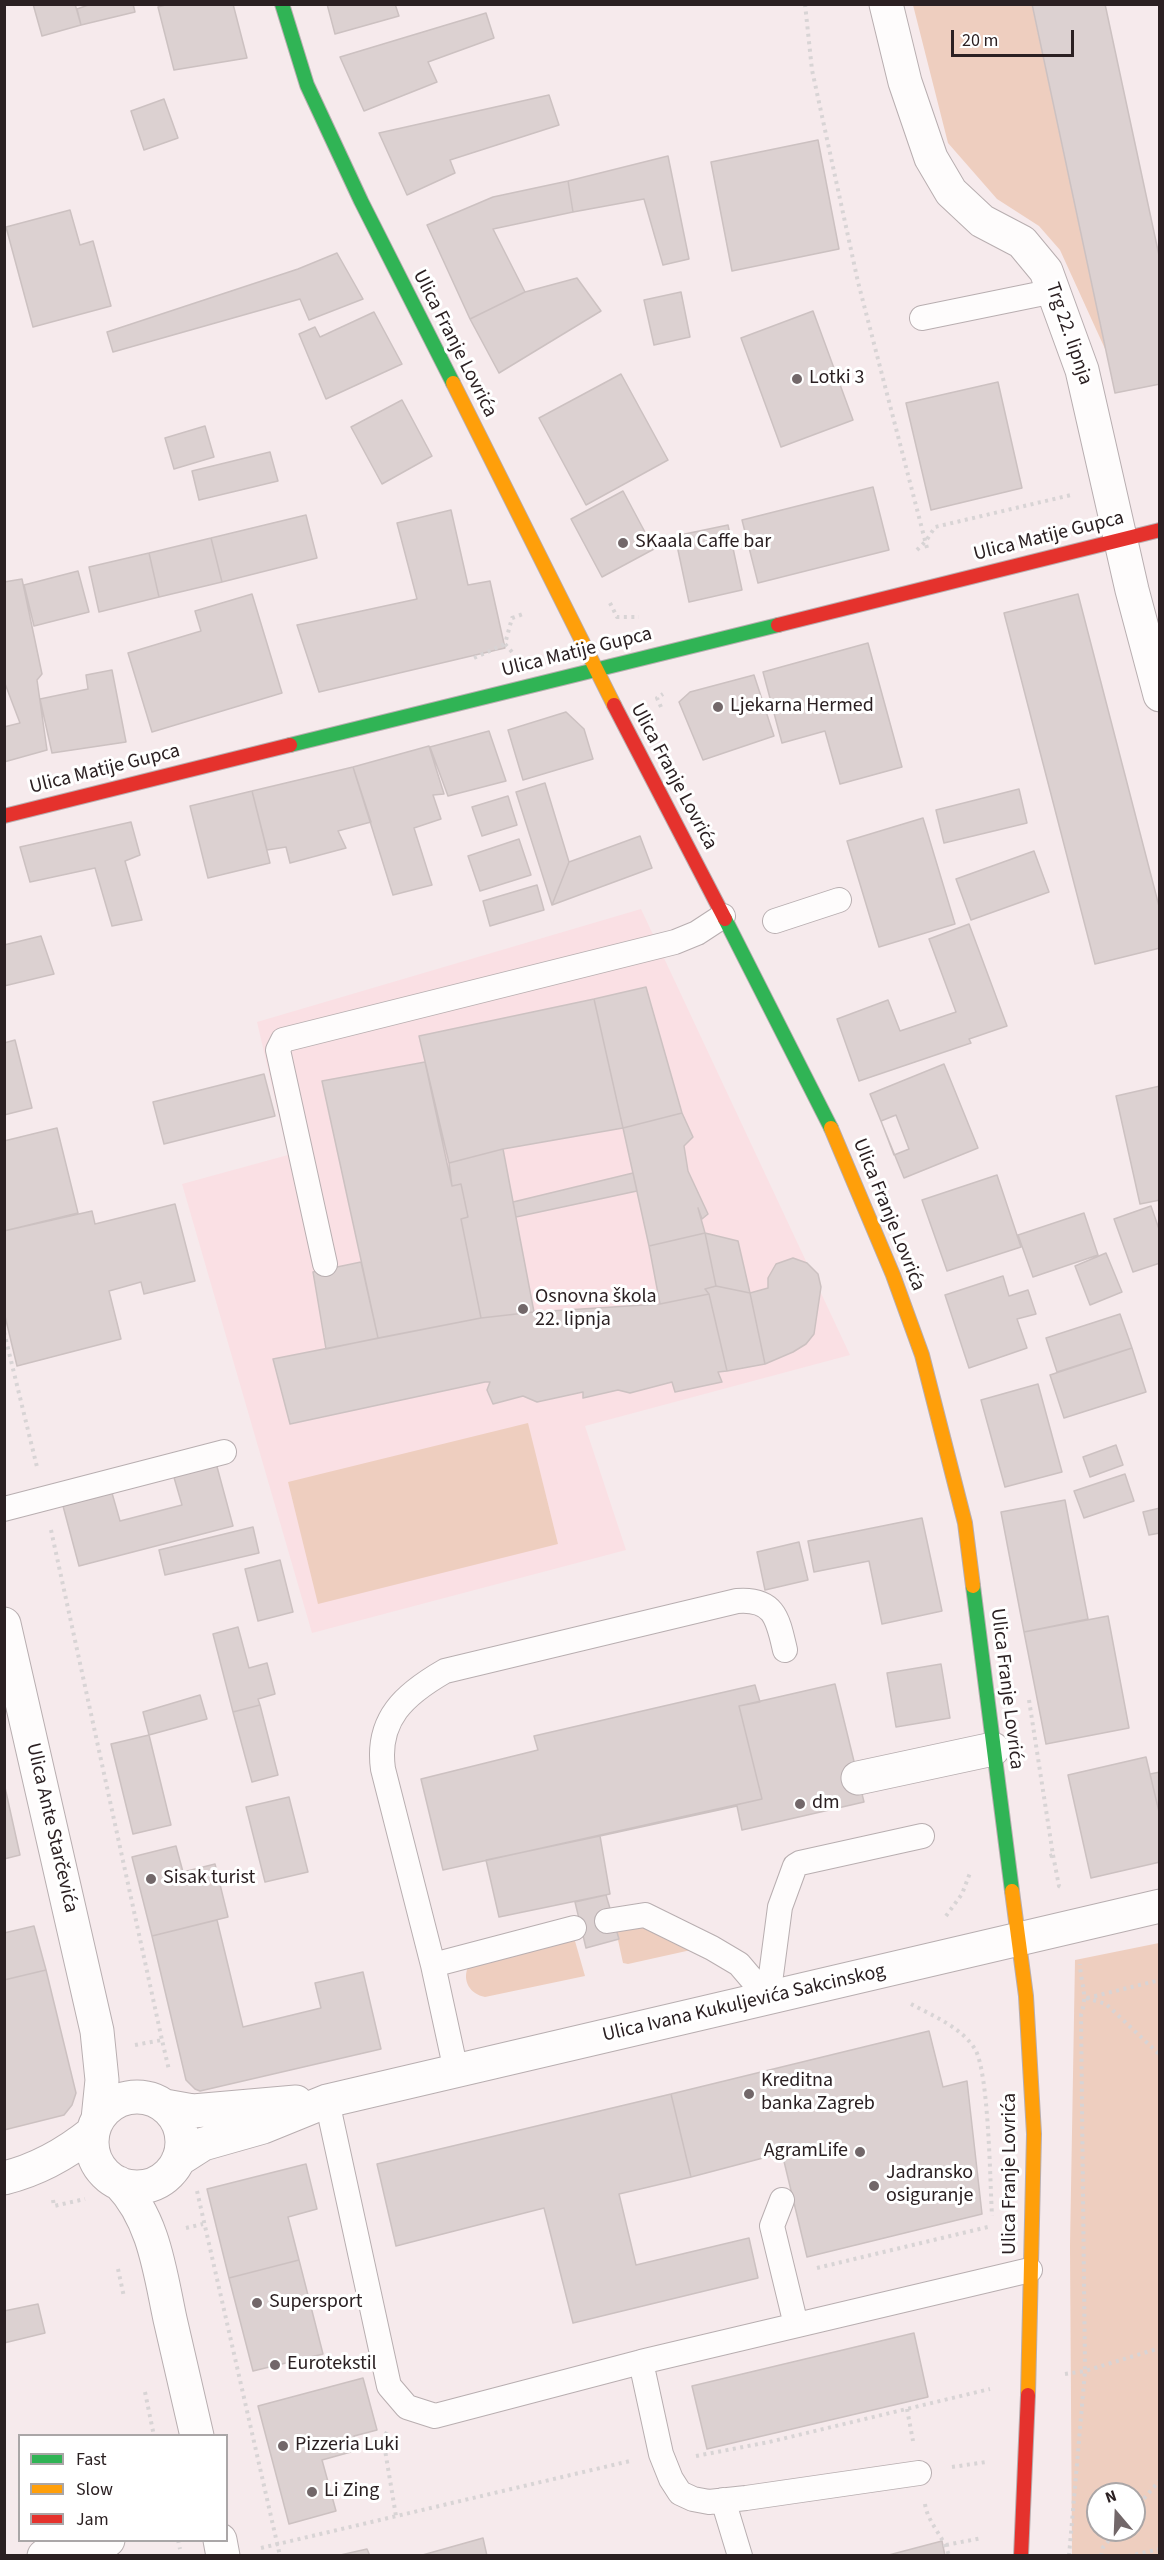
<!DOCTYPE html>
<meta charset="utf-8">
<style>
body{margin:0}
#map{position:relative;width:1164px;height:2560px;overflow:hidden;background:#f6eaec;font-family:"Source Sans 3",sans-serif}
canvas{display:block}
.frame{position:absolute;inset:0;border:6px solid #2b2022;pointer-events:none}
.legend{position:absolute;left:18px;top:2434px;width:210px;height:108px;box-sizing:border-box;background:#fff;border:2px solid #aaa6a7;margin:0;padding:8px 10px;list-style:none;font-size:18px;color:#2b2022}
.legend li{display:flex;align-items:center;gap:12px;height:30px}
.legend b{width:30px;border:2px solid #aaa6a7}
.north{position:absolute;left:1086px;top:2482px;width:60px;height:60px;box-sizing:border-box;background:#fff;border:2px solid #aaa6a7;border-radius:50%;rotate:341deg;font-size:16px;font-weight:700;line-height:24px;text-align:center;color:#2b2022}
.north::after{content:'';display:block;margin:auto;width:21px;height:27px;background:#726769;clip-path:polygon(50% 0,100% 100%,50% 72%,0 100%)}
.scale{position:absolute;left:951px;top:30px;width:123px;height:27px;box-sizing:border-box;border:3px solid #2b2022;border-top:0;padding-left:8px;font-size:18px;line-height:21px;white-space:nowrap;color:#2b2022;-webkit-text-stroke:4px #fff;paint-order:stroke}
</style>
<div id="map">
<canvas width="1164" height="2560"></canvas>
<div class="frame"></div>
<ul class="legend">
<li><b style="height:8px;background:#30b455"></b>Fast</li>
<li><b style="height:8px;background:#ff9f0a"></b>Slow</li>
<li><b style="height:8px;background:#e5322d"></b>Jam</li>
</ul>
<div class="north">N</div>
<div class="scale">20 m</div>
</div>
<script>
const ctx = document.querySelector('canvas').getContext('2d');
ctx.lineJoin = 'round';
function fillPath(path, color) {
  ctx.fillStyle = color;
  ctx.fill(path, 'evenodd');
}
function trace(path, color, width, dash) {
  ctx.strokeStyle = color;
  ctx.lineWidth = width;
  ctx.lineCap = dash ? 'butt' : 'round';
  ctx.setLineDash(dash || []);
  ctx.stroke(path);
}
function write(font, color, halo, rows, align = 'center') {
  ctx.font = font + ' "Source Sans 3",sans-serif';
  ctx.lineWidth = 6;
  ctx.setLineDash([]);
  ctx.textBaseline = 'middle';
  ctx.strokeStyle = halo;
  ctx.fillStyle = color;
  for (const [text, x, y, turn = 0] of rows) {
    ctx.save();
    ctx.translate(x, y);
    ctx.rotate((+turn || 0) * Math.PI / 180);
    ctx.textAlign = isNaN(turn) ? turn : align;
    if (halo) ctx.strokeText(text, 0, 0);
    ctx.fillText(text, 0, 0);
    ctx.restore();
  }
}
const built = new Path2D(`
 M641 909 850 1355 585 1426 626 1550 312 1633 182 1184 288 1155 257 1022Z`);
const green = new Path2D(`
 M913 5H1032L1106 351 1060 250 1039 226 997 199 948 143Z
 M528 1423 558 1544 318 1604 288 1482Z
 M646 1921 700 1948 628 1964 623 1963 615 1926Z
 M573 1934 585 1976 485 1997C470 1994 462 1981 468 1967Z
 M1159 1943V2555H1072L1070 2246 1075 1960ZM1098 2494H1134V2530H1098Z`);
const building = new Path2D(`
 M33 4H75L81 25 42 36Z
 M91 4H133L135 12 81 25 77 9Z
 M169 4H233L247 58 174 70 158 7Z
 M327 4H395L399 16 335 34Z
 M1032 4H1105L1160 260V384L1115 393Z
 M486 13 494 38 428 62 437 82 364 111 340 57Z
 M549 95 559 125 450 160 455 173 407 195 379 133Z
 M164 99 178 138 144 150 131 111Z
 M818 140 839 249 732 271 711 162Z
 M668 156 689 259 663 265 644 199 573 212 568 181Z
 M568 181 573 212 493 229 525 292 470 319 427 225 493 197Z
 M70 210 80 245 93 241 111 306 33 327 6 227Z
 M337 253 363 299 309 320 300 299 113 352 107 332 298 269Z
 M577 278 601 311 499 373 470 319 525 292Z
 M681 292 690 337 654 345 644 300Z
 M813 311 853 420 781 447 741 338Z
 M374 312 402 364 326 399 299 334 315 327 320 337Z
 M621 374 668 460 586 505 539 418Z
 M998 382 1022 488 931 510 906 403Z
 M402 400 432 456 382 484 351 427Z
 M205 426 214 457 174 469 165 438Z
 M270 452 278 481 199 500 192 471Z
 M873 487 889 550 758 583 742 520Z
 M623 491 654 549 602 577 571 519Z
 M451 510 468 585 490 581 505 648 319 692 297 625 417 599 397 523Z
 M306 515 317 558 222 582 211 538Z
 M728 525 742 590 689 602 675 536Z
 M211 538 222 582 159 597 149 553Z
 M149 553 159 597 99 612 89 567Z
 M78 571 89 612 34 626 24 585Z
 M22 579 42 674 37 680 47 750 4 762V727L20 723 4 681V582Z
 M252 594 282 693 152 732 128 653 201 631 195 611Z
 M1078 594 1160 910V948L1095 964 1004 613Z
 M868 643 902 767 840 784 825 731 782 743 763 672Z
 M112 670 126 742 52 753 40 699 88 689 86 675Z
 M754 675 774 736 703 760 679 702 690 692Z
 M566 712 584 729 593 759 523 780 508 730Z
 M489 731 506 781 448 796 430 747Z
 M429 746 444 794 433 795 441 819 414 828 432 885 393 895 353 767Z
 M353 767 371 822 338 831 346 848 290 863 286 847 267 850 252 791Z
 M545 783 569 862 552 905 516 792Z
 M1019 789 1027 823 944 843 936 810Z
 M252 791 270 863 208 878 190 806Z
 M508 796 517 825 482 836 472 807Z
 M923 818 955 924 879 947 847 841Z
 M131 822 140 855 125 861 142 920 112 926 95 868 30 882 20 847Z
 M640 836 652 868 552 905 569 862Z
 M519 839 531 875 480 891 468 856Z
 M1034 851 1049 892 971 920 956 879Z
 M537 885 544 910 490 926 483 901Z
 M969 924 1007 1026 969 1039 971 1043 859 1081 837 1019 888 1000 900 1031 956 1012 929 939Z
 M41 936 54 974 4 986V945Z
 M646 987 682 1113 623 1128 594 999Z
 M594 999 623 1128 503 1149 449 1163 419 1036Z
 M15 1040 32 1108 4 1115V1043Z
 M425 1062 452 1186 461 1184 468 1217 461 1219 481 1318 378 1338 322 1081Z
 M944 1064 978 1148 904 1178 870 1094Z
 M264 1074 275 1116 164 1144 153 1102Z
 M1160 1086V1200L1140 1204 1116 1096Z
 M682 1113 693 1137 684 1146 688 1171 708 1214 702 1219 698 1208 705 1233 649 1246 623 1128Z
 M896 1115 909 1149 894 1155 881 1121Z
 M57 1128 78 1213 4 1231V1141Z
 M503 1149 534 1312 481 1318 461 1219 468 1217 461 1184 452 1186 449 1163Z
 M633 1173 637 1191 516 1217 513 1202Z
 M997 1175 1021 1247 947 1271 922 1200Z
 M175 1204 195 1281 144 1294 141 1282 109 1291 121 1339 17 1366 4 1312V1231L92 1211 95 1224Z
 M1151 1206 1160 1232V1263L1133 1272 1114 1219Z
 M1084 1213 1098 1255 1033 1277 1018 1235Z
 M705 1233 738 1241 750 1293 716 1286Z
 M705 1233 716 1286 705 1289 709 1294 660 1304 649 1246Z
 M1106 1253 1122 1292 1090 1305 1075 1266Z
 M793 1258 807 1263 818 1274 821 1287 814 1334 806 1344 793 1352 765 1364 750 1293 768 1288V1278L776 1264Z
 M361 1262 378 1338 326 1349 313 1272Z
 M1003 1276 1009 1296 1028 1290 1036 1314 1017 1319 1027 1348 969 1368 945 1295Z
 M716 1286 750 1293 765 1364 727 1371 709 1294 705 1289Z
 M709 1294 727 1371 718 1372 722 1382 675 1392 672 1382 630 1393 618 1390 583 1398V1392L537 1402 523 1396 493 1404 487 1390 490 1382H485L290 1424 273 1359 481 1318 534 1312 660 1304Z
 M1120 1314 1132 1348 1057 1372 1046 1338Z
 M1132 1348 1146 1392 1064 1418 1050 1375Z
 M1038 1384 1062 1472 1005 1487 981 1400Z
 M1116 1445 1123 1465 1090 1477 1083 1457Z
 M216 1463 233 1526 79 1566 63 1506 112 1493 120 1521 182 1505 173 1474Z
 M1125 1474 1134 1501 1084 1518 1074 1491Z
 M1065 1500 1088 1619 1024 1632 1001 1512Z
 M1160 1508V1533L1149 1535 1143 1512Z
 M922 1518 942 1611 882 1624 869 1561 814 1572 808 1541Z
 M253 1527 259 1553 165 1575 159 1550Z
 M799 1542 808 1580 765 1590 757 1552Z
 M280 1560 293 1612 258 1621 245 1569Z
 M1108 1616 1129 1728 1046 1744 1024 1632Z
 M238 1627 249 1668 267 1663 275 1694 258 1699 260 1705 233 1712 213 1634Z
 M941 1664 950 1718 896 1727 887 1673Z
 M835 1684 864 1802 742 1830 737 1806 600 1836 762 1799 739 1706Z
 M755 1685 760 1702 739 1706 762 1799 443 1870 421 1779 538 1750 534 1736Z
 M200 1695 207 1719 149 1735 143 1712Z
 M260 1705 278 1775 252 1782 233 1712Z
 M149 1735 171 1825 133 1834 111 1744Z
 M1146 1757 1160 1816V1862L1091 1878 1068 1775Z
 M1160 1772V1816L1150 1774Z
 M4 1783 20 1855 4 1859Z
 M289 1797 308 1872 265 1882 246 1807Z
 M600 1836 610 1894 499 1917 486 1860Z
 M176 1846 183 1872 215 1864 228 1917 152 1936 132 1857Z
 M606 1895 619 1939 586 1948 575 1902Z
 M217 1920 243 2027 321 2008 315 1983 363 1972 381 2049 200 2091 195 2089 186 2080 152 1936Z
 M34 1926 46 1970 4 1980V1933Z
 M46 1970 76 2093 72 2105 64 2115 4 2130V1980Z
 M929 2031 943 2087 967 2081 982 2214 807 2257 782 2153 691 2177 671 2094Z
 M671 2094 691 2177 619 2194 636 2265 749 2238 758 2278 573 2323 544 2208 396 2246 377 2164Z
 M306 2164 317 2209 288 2217 299 2260 229 2278 207 2189Z
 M299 2260 323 2354 253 2371 229 2278Z
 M38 2304 45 2333 4 2343V2311Z
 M914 2333 928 2397 707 2449 692 2386Z
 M363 2378 377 2430 354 2436 358 2450 322 2460 336 2511 289 2524 258 2406Z
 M483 2538 487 2556H419Z
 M942 2541 945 2556H885Z
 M367 2549 370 2556H336Z`);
const path = new Path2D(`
 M805 4 812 70 858 282 927 548
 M917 550 926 541 935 527 1071 495
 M610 603 617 617H639
 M512 652 505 644 512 618 526 613
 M474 658 505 644
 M661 707 657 698 663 694
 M4 1332 37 1467
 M51 1530 162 2040
 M1029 1700 1053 1855 1047 1857
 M1053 1855 1059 1886 1064 1889
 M946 1916 962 1894 970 1873
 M1086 1998 1106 2004 1160 2055
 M1087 1998 1160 1980
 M911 2004C933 2016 961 2027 975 2049 989 2073 990 2183 992 2216
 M135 2045 162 2040 169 2070
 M197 2191 280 2556
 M53 2200 54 2206 85 2199
 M186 2228 203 2224
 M817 2268 992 2226
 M118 2269 124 2297
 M1065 2374 1085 2371 1160 2348
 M145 2392 154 2436
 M907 2409 913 2441
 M387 2432 383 2438 396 2516
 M696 2456 769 2442 990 2389
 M952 2467 986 2462
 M925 2504C928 2524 944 2536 949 2556
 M1134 2510 1160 2480
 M178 2540 180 2549
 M946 2545 982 2538
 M261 2548 630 2461
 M1069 2556 1085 2371 1081 2015C1088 1993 1081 1986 1080 1964
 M1101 2556 1103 2547 1118 2530
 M1128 2556 1160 2549`);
const lane = new Path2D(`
 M922 318 1054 291
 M775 921 839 900
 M325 1264 278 1050 283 1040 675 942 697 933 723 916
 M4 1509 224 1452
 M607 1921 645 1915 712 1948 739 1964 768 1998
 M433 1965 574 1928
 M768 1998 780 1907 795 1866 800 1863 922 1836
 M456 2071 433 1965 383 1769C376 1719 405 1694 445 1671L737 1601C775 1598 778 1620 785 1650
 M327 2101 389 2386 407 2407 435 2416 641 2362 1030 2270
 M782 2200 772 2226 796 2325
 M641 2362 661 2454 671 2479 680 2493 693 2499 709 2502 746 2498 919 2473
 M723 2500 740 2556`);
const street = new Path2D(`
 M886 4 905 82 931 158 951 192 982 221 1022 242 1046 271 1082 370 1132 590 1160 695
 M4 1624 97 2031 102 2080 98 2119
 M858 1778 993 1749
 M92 2142a45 45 0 1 1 90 0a45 45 0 1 1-90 0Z
 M165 2106 193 2111 296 2102
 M178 2160 203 2144 263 2127 327 2101 1160 1906
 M4 2178C37 2170 67 2153 93 2132
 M119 2183C154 2219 160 2272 170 2319 179 2358 188 2397 197 2436
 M220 2540 223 2556
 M44 2556 108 2540`);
const fast = new Path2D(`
 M282 4 307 85 361 201 453 383
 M290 745 778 625
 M725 919 831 1128
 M973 1586 1012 1891`);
const slow = new Path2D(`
 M453 383 614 705
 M831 1128 893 1275 922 1355 965 1523 973 1586
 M1012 1891 1026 1996 1034 2134 1028 2395`);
const jam = new Path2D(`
 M778 625 1160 530
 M614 705 725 919
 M4 816 290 745
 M1021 2556 1028 2395`);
const markers = [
 [797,379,6,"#726769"],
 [623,543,6,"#726769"],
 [718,707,6,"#726769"],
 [523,1309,6,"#726769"],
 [800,1804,6,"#726769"],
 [151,1879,6,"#726769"],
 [749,2094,6,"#726769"],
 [860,2152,6,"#726769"],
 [874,2186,6,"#726769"],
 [257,2303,6,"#726769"],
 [275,2365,6,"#726769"],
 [283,2446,6,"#726769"],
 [312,2492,6,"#726769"]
];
const streetNames = [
 ["Trg 22. lipnja",1068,334,71],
 ["Ulica Franje Lovrića",454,344,63],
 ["Ulica Matije Gupca",1049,537,-14],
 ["Ulica Matije Gupca",577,653,-14],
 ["Ulica Matije Gupca",105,770,-14],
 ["Ulica Franje Lovrića",673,777,62],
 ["Ulica Franje Lovrića",888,1215,68],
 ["Ulica Franje Lovrića",1006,1689,83],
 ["Ulica Ante Starčevića",51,1828,77],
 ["Ulica Ivana Kukuljevića Sakcinskog",744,2004,-13],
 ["Ulica Franje Lovrića",1011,2174,-90]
];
const poiNames = [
 ["Lotki 3",809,379],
 ["SKaala Caffe bar",635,543],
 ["Ljekarna Hermed",730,707],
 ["Osnovna škola",535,1298],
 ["22. lipnja",535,1321],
 ["dm",812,1804],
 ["Sisak turist",163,1879],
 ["Kreditna",761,2082],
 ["banka Zagreb",761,2105],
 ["AgramLife",848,2152,"right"],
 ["Jadransko",886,2174],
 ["osiguranje",886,2197],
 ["Supersport",269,2303],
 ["Eurotekstil",287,2365],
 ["Pizzeria Luki",295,2446],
 ["Li Zing",324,2492]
];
fillPath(built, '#fae0e4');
fillPath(green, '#eecebf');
fillPath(building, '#dcd1d1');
trace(building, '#ccc1c1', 1.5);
trace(lane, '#b8aeb0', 26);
trace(street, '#b8aeb0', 35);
trace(fast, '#b8aeb0', 16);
trace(slow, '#b8aeb0', 16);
trace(jam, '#b8aeb0', 16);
trace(path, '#d8d4d5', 4, [3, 4.5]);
trace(lane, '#fefcfc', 24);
trace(street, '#fefcfc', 33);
trace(fast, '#30b455', 14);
trace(slow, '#ff9f0a', 14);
trace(jam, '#e5322d', 14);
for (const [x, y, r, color] of markers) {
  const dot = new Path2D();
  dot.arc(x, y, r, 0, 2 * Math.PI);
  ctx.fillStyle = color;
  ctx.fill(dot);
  trace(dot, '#fff', 2);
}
write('20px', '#2b2022', '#fff', streetNames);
write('20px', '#2b2022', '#fff', poiNames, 'left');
</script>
